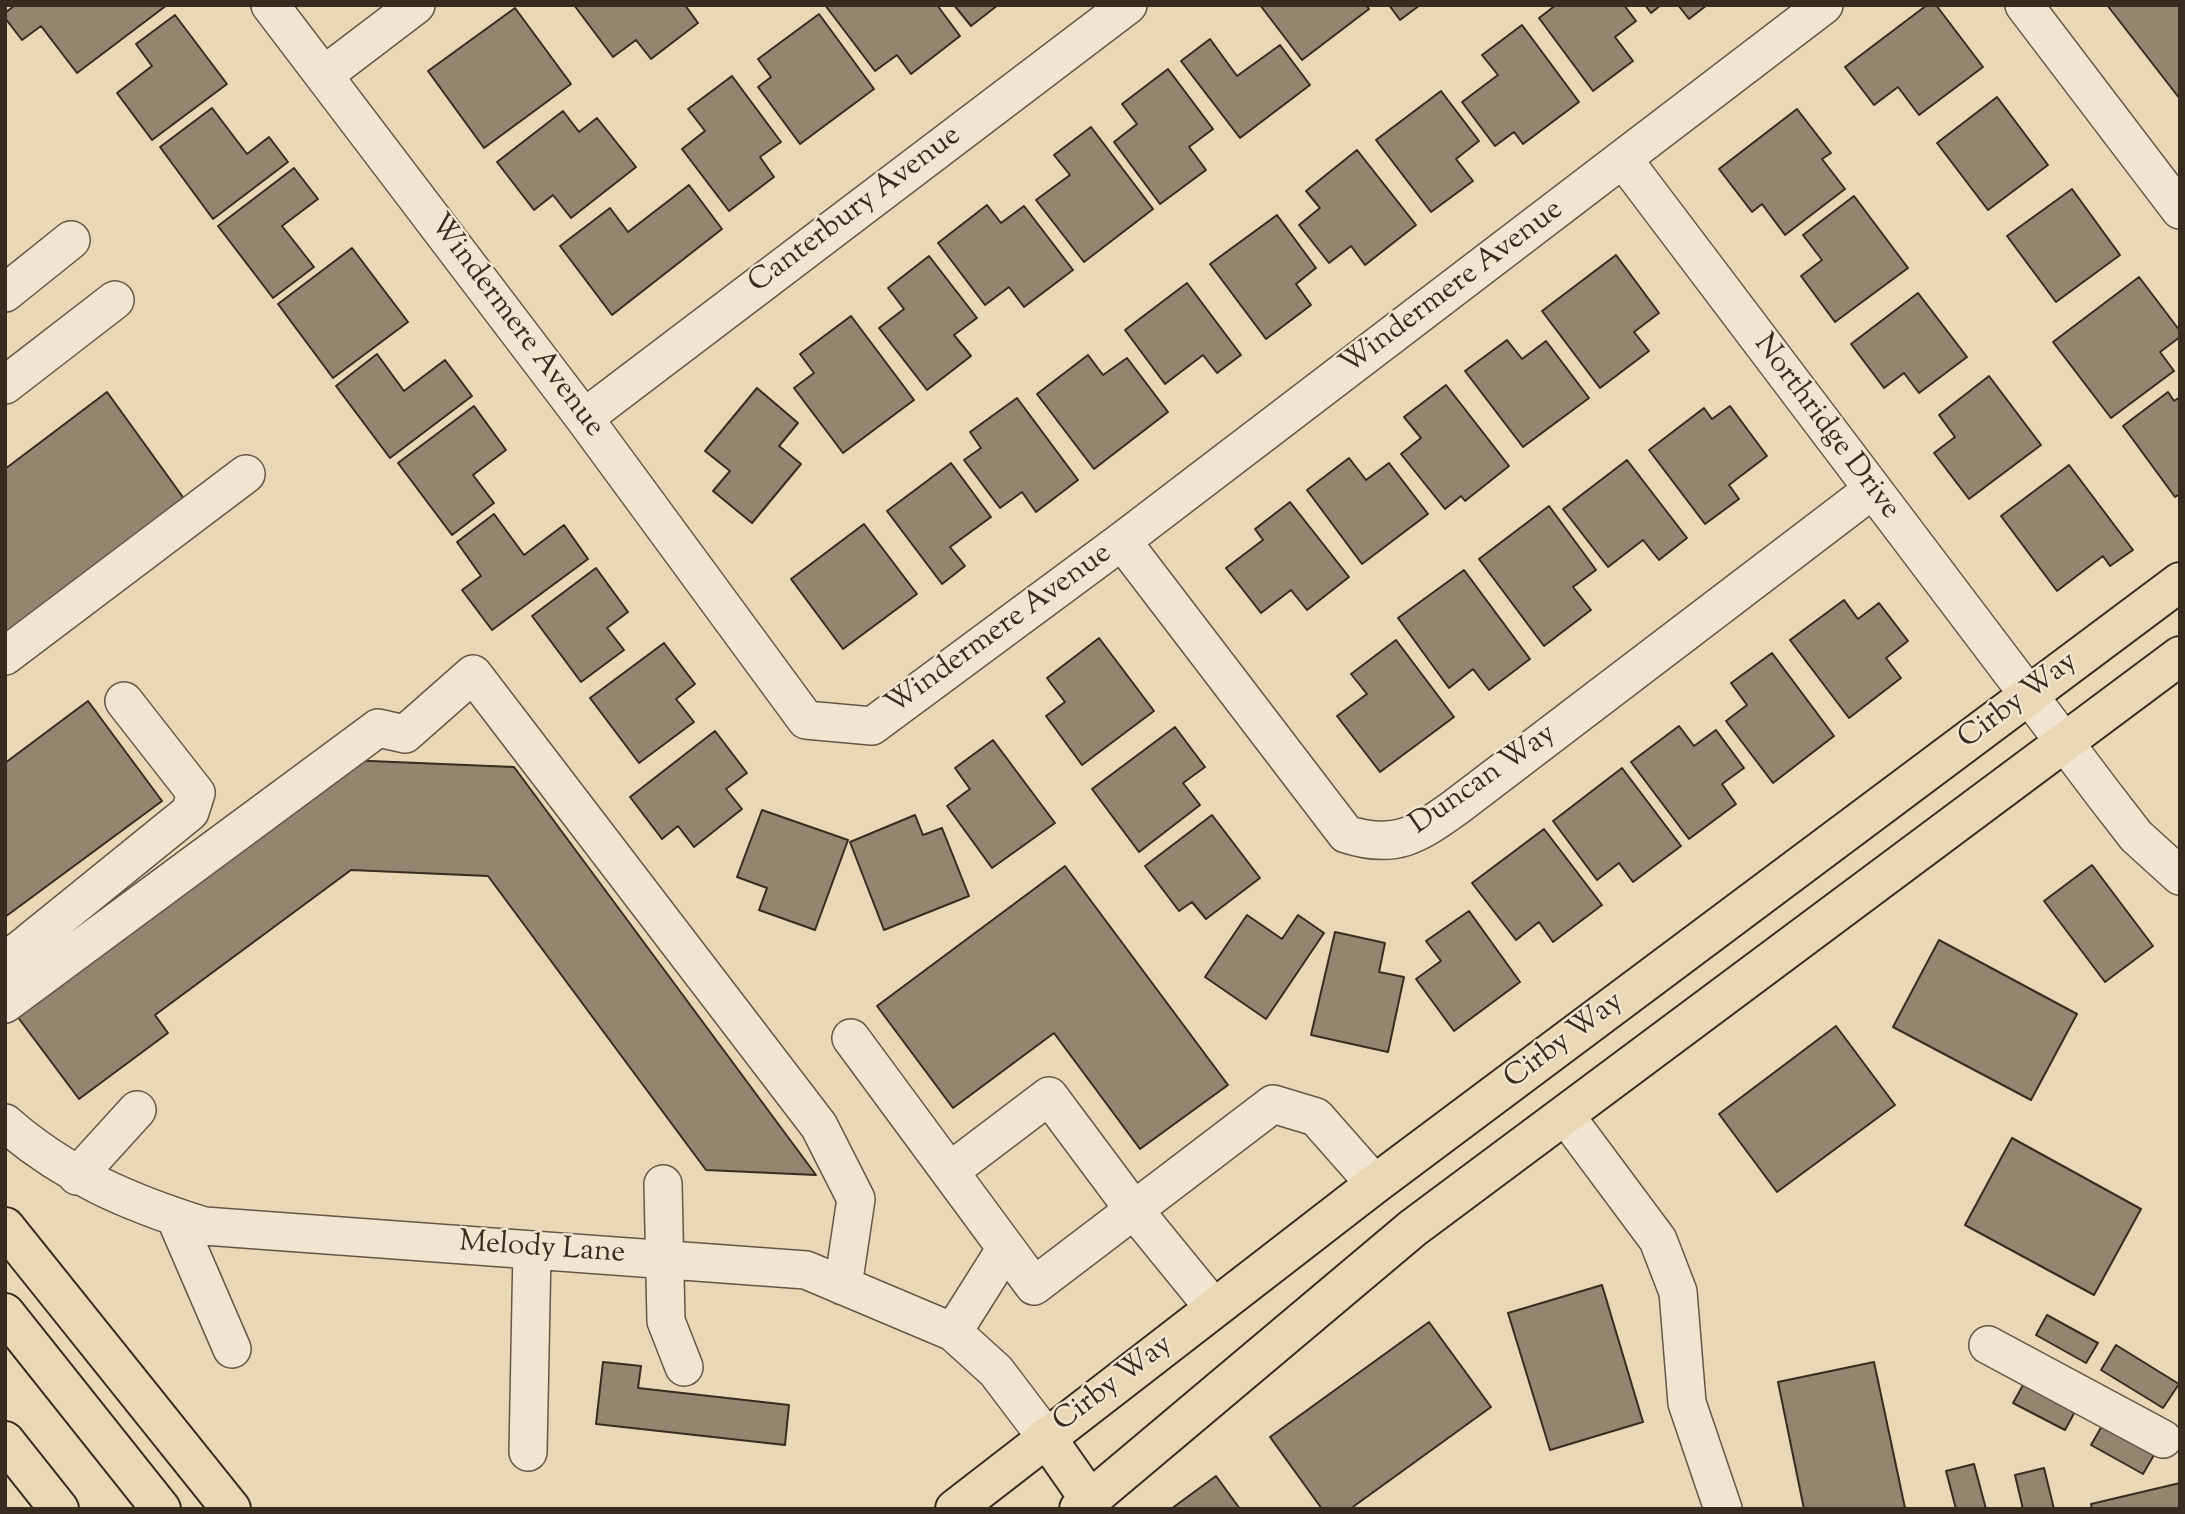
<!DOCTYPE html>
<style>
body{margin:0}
#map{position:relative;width:2185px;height:1514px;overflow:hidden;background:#ead7b6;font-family:"Sorts Mill Goudy",serif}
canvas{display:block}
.frame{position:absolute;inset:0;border:7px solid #382c20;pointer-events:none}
</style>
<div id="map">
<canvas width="2185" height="1514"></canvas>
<div class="frame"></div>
</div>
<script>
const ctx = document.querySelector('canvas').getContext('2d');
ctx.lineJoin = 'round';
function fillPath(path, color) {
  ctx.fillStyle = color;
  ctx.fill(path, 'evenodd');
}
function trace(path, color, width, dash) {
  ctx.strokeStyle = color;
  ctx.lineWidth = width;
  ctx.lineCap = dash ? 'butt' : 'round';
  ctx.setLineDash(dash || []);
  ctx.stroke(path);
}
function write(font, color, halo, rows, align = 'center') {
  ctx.font = font + ' "Sorts Mill Goudy",serif';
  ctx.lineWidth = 5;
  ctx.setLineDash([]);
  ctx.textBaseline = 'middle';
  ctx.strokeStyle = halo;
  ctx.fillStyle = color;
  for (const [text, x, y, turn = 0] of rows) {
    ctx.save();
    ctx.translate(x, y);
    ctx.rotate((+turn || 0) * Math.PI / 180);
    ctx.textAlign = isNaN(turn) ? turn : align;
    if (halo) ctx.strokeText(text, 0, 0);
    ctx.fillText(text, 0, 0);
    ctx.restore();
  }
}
const building = new Path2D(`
 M15 5H167L77 73 41 26 22 40 5 18V13Z
 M574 5H685L698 23 651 59 636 40 613 57Z
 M825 5H937L960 36 911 74 897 55 875 71Z
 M954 5H998L971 26Z
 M1260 5H1366L1369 9 1302 60Z
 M1389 5H1420L1400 20Z
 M1556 5H1624L1636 21 1615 37 1633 61 1593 91 1539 18Z
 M1645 5H1661L1651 13Z
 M1678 5H1707L1689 19Z
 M1927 5H1936L1983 67 1919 115 1898 87 1874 105 1845 67Z
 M2107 5H2180V99Z
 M515 8 571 84 484 148 428 71Z
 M819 14 874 89 800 144 758 87 771 77 758 59Z
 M175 15 227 84 152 140 117 93 152 66 136 44Z
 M1522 25 1579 102 1523 144 1514 132 1495 146 1462 102 1498 75 1482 55Z
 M1210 39 1237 76 1280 45 1310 85 1240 138 1181 61Z
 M1168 69 1213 129 1189 147 1206 170 1160 204 1114 142 1137 124 1122 104Z
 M732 76 781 142 760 157 774 177 729 211 682 149 705 131 688 109Z
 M1441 91 1479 141 1456 159 1473 181 1431 212 1376 140Z
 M1997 97 2048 165 1988 210 1937 143Z
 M212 108 247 154 269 137 288 162 213 219 160 147Z
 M1797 109 1831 153 1822 159 1845 189 1785 235 1762 204 1752 212 1719 169Z
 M563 111 579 132 597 118 636 167 571 218 553 195 534 210 497 162Z
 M1091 127 1153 209 1084 262 1036 200 1070 175 1054 155Z
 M1357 150 1416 225 1365 265 1351 246 1329 263 1299 225 1320 208 1306 191Z
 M294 168 318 199 282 226 314 267 273 298 218 226Z
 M689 185 722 229 612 315 560 246 610 208 628 232Z
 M2072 189 2120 255 2056 302 2007 236Z
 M1854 196 1908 268 1835 322 1801 276 1822 260 1803 235Z
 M987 205 1001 223 1024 206 1073 270 1024 307 1009 287 985 305 938 243Z
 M1277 215 1316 268 1296 284 1311 305 1266 339 1210 264Z
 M352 248 408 322 333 378 278 304Z
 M1616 255 1659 313 1634 332 1649 351 1600 388 1542 311Z
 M929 256 977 318 954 335 971 356 927 390 879 328 904 309 888 288Z
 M2139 277 2180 331V337L2160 352 2174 371 2111 418 2053 342Z
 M1187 283 1241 355 1217 373 1203 355 1165 384 1125 330Z
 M1918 293 1967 357 1919 393 1904 373 1884 388 1851 344Z
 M851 316 914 400 843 453 794 388 814 373 800 354Z
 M1507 340 1522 359 1546 341 1589 398 1523 447 1465 371Z
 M377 354 404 391 445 360 472 396 390 458 336 386Z
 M1088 355 1103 375 1127 358 1168 412 1094 469 1037 394Z
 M1989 376 2041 445 1969 499 1934 453 1955 437 1939 415Z
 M1446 385 1509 466 1465 501 1461 496 1445 509 1401 454 1421 438 1404 417Z
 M757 388 798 423 779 446 801 464 752 523 713 491 730 471 705 451Z
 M107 392 185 500 5 637V469Z
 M2168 392 2174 401 2180 397V494L2175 497 2123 426Z
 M1017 398 1078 480 1036 512 1022 492 1000 508 964 460 981 448 970 432Z
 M474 406 506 450 473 475 494 503 452 535 398 463Z
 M1730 406 1767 456 1729 485 1739 499 1705 524 1649 450 1704 408 1712 419Z
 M1349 458 1366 480 1389 463 1428 514 1362 564 1307 490Z
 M1627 460 1687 538 1659 560 1643 540 1608 567 1563 509Z
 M951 463 991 517 950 547 965 566 942 584 887 511Z
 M2069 465 2133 550 2110 566 2103 556 2057 591 2001 516Z
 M1290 502 1349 577 1307 610 1291 590 1261 613 1226 568 1263 540 1255 529Z
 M1549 506 1596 570 1573 587 1591 610 1544 646 1479 559Z
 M494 514 524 555 564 525 588 559 492 630 462 590 481 576 457 542Z
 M864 524 917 594 843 649 791 579Z
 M596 568 628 612 607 628 624 650 581 682 532 616Z
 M1464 570 1530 659 1489 690 1473 669 1449 688 1398 618Z
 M1844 600 1858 619 1879 603 1908 641 1886 658 1901 678 1849 718 1790 640Z
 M1099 638 1154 711 1082 765 1046 716 1065 702 1047 678Z
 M1396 640 1454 717 1380 772 1337 716 1367 694 1351 674Z
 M664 643 695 684 676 699 694 722 639 763 590 698Z
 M1772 653 1834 736 1773 783 1726 721 1747 705 1731 683Z
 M88 701 162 801 5 917V763Z
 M1679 726 1694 746 1716 730 1744 768 1722 784 1736 804 1689 839 1631 762Z
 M1175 727 1205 767 1183 783 1200 805 1139 852 1092 789Z
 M715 731 747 773 726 789 742 809 694 847 678 826 662 839 630 797Z
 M993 740 1055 823 992 868 947 806 970 789 955 768Z
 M346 760 514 767 816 1175 706 1170 488 876 351 870 155 1015 168 1033 79 1099 11 1008Z
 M1622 768 1681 846 1633 882 1619 863 1597 880 1553 821Z
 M762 810 848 840 815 930 759 910 767 888 737 877Z
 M915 815 923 835 942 828 969 896 884 930 850 842Z
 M1212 815 1260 878 1206 919 1192 902 1179 911 1145 866Z
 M1544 829 1602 905 1553 942 1539 922 1516 940 1472 883Z
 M2092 865 2153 946 2105 982 2044 901Z
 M1065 866 1228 1085 1140 1149 1054 1033 953 1108 877 1006Z
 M1469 911 1520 982 1454 1031 1416 979 1441 961 1426 941Z
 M1247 915 1282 939 1298 915 1324 933 1266 1019 1205 977Z
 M1335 932 1385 943 1379 972 1404 977 1388 1052 1311 1035Z
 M1939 940 2077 1014 2031 1100 1893 1027Z
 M1836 1026 1895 1105 1777 1192 1719 1114Z
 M2012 1138 2141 1209 2094 1295 1965 1225Z
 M1602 1285 1643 1422 1550 1450 1508 1313Z
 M2047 1315 2098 1343 2086 1363 2036 1335Z
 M1429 1322 1491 1407 1350 1509H1322L1270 1437Z
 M2116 1345 2179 1384 2163 1408 2101 1370Z
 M603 1362 641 1366 638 1388 789 1405 785 1445 596 1424Z
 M1874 1362 1905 1508 1804 1509 1778 1382Z
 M2027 1378 2078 1406 2065 1430 2013 1403Z
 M2106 1419 2158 1448 2143 1474 2091 1445Z
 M1974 1464 1986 1509H1956L1946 1471Z
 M2044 1468 2054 1509H2023L2015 1475Z
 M1216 1476 1240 1509H1171Z
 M2180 1483V1509H2092L2091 1504Z`);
const minor = new Path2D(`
 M270 5 584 418 806 720 872 726 1122 541 1824 5
 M2024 5 2180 210
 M324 75 416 5
 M1623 159 2105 796 2136 836 2180 876
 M5 293 71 240
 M5 385 115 300
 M584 418 1128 5
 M1122 541 1346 834C1395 850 1417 835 1456 807L1872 490
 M5 656 246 474
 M5 962 190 812 196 793 124 701
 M5 1004 378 728 405 734 473 674 819 1126 856 1199 843 1286
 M851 1038 1034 1286 1273 1104 1316 1117 1375 1184
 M1565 1115 1658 1240 1678 1292 1687 1403 1723 1509
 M5 1123C64 1175 130 1203 204 1226L806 1270 953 1332 996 1371 1046 1437
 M950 1171 1049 1096 1134 1210 1214 1308
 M77 1176 137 1110
 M663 1184 666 1321 684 1367
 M175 1217 232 1349
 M953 1332 1006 1248
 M1988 1345 2163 1439
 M528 1452 532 1250`);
const major = new Path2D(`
 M5 1313 161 1509
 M1046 1437 1090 1500
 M5 1441 59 1509
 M955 1509 1375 1184 2180 582
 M1079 1509 1413 1228 2180 656`);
const highway = new Path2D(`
 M5 1227 231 1509`);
const streetNames = [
 ["Canterbury Avenue",856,211,-37],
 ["Windermere Avenue",1453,289,-37],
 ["Windermere Avenue",515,327,53],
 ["Northridge Drive",1825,428,53],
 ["Windermere Avenue",1000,631,-36],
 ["Cirby Way",2019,702,-37],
 ["Duncan Way",1484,781,-35],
 ["Cirby Way",1565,1042,-37],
 ["Melody Lane",542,1250,4],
 ["Cirby Way",1114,1385,-37]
];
fillPath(building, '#95856e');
trace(building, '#382c20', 2);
trace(minor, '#645746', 40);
trace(major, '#382c20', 42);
trace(highway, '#382c20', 42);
trace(minor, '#f1e5d0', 37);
trace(major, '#ead7b6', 38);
trace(highway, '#ead7b6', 38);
write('30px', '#382c20', '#f1e5d0', streetNames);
</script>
